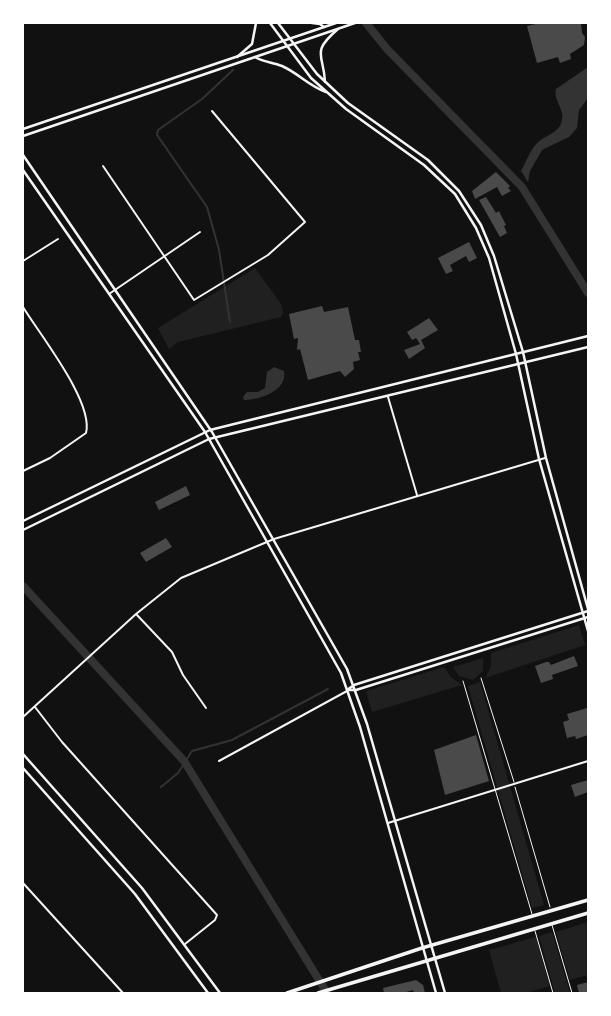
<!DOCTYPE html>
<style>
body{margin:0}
#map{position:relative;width:611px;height:1016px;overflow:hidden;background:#111;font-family:Bitter,serif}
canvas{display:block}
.frame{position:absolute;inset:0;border:24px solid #fff;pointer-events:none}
</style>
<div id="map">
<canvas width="611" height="1016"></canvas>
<div class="frame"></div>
</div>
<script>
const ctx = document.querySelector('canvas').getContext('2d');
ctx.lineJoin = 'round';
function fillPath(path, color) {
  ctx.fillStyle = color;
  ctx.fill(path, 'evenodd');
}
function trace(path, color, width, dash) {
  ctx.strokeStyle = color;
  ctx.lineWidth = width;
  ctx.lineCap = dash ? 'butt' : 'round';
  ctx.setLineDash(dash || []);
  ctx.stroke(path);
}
const green = new Path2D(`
 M255 268 281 304 283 312 281 317 178 342 169 349 158 328Z
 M579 625 585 645 485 678 491 666V653Z
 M483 658V671L473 680 459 676 453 667Z
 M444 667 451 677 462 685 372 712 366 691Z
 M480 682 544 905 532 908 468 686Z
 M588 922V975L570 980 556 932Z
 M552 932 570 993H555L539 936Z
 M536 937 550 986 526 993H501L489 950Z`);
const water = new Path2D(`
 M588 67V98L579 110 577 128 569 137 542 150 530 171 528 182 521 171C527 160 532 145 542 139 550 134 560 131 562 120 565 110 553 100 556 89Z
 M274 367 284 371C288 391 259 400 244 400L243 397 247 392H258L265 388 267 372Z`);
const stream = new Path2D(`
 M230 322 219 250 207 207 157 135 158 130 202 99 233 70
 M161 787 178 773 192 751 232 740 328 689`);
const river = new Path2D(`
 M366 23 387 49 522 187 588 293
 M23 586 184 761 327 993`);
const building = new Path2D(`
 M540 23H581L582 33 585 37 584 45 570 54 571 59 560 63 558 57 537 63 527 26Z
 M496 172 510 186 508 188 511 191 502 196 497 187 475 199 472 191Z
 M486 197 496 213 499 211 506 225 504 226 507 233 500 237 479 200Z
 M469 242 477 258 469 262 466 256 450 265 453 271 446 274 438 258Z
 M322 306 324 312 348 307 355 340H359L361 352H358L360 360 353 362 354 369 345 377 340 371 308 380 300 349 297 350 298 338 294 339 289 314Z
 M429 318 438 330 421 340 425 348 409 359 404 350 420 344 416 338 412 340 407 332Z
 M186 486 190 495 159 510 155 502Z
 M166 538 172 547 146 562 140 553Z
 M574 656 578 666 552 675 553 679 541 683 535 666 546 662H549L551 665Z
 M587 708 588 735 576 739 575 736 567 738 563 722 569 720 567 714Z
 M476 735 489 781 445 795 434 750Z
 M588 780V792L575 797 571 785Z
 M416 980 423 985 425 993H414L413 990 403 993H384L383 988Z
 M588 982V993H579L577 985Z`);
const service = new Path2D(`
 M481 678 514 782
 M463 681 532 914
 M515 787 550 907
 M552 925 572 993
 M535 931 553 993`);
const minor = new Path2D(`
 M103 166 194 300 268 255 305 222 212 111
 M23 261 58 239
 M109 294 200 232
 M23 307C40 335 94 402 86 433L50 458 23 471
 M388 397 417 495
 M137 615 172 652 183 675 206 708
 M35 707 62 742 217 915 215 920 185 944
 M23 717 136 614 181 578 274 539 545 458
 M219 761 347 691
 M388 823 588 761
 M23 883 123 993`);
const tertiary = new Path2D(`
 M23 129 336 23
 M23 136 355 23
 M23 155 212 432 347 669 367 724 445 993
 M23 170 205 432 341 673 360 727 436 993
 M347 690 354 685 588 611
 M347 690H356L588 617
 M23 754 142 888 220 993
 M23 768 135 894 208 993`);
const secondary = new Path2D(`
 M270 23 311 78 346 109 424 165 455 194 476 228 489 258 516 354 539 459 588 631
 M278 23 317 74 348 103 428 160 459 191 481 225 494 256 523 352 546 458 588 609
 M312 23 320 24 324 27
 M237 57 252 44 256 23
 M255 57C263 62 272 62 282 66 298 73 309 86 326 92
 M325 82C324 54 310 53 338 29
 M23 521 210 430 588 336
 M23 530 209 439 588 347`);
const primary = new Path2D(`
 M287 993 422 948 588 900
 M318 993 588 913`);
fillPath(green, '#202020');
fillPath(water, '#333');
trace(stream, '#333', 2);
trace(river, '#333', 8);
fillPath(building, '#4a4a4a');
trace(service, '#f5f5f5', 1);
trace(minor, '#f5f5f5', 2);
trace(tertiary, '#f5f5f5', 2.5);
trace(secondary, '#f5f5f5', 2.5);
trace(primary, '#f5f5f5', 3.5);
</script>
